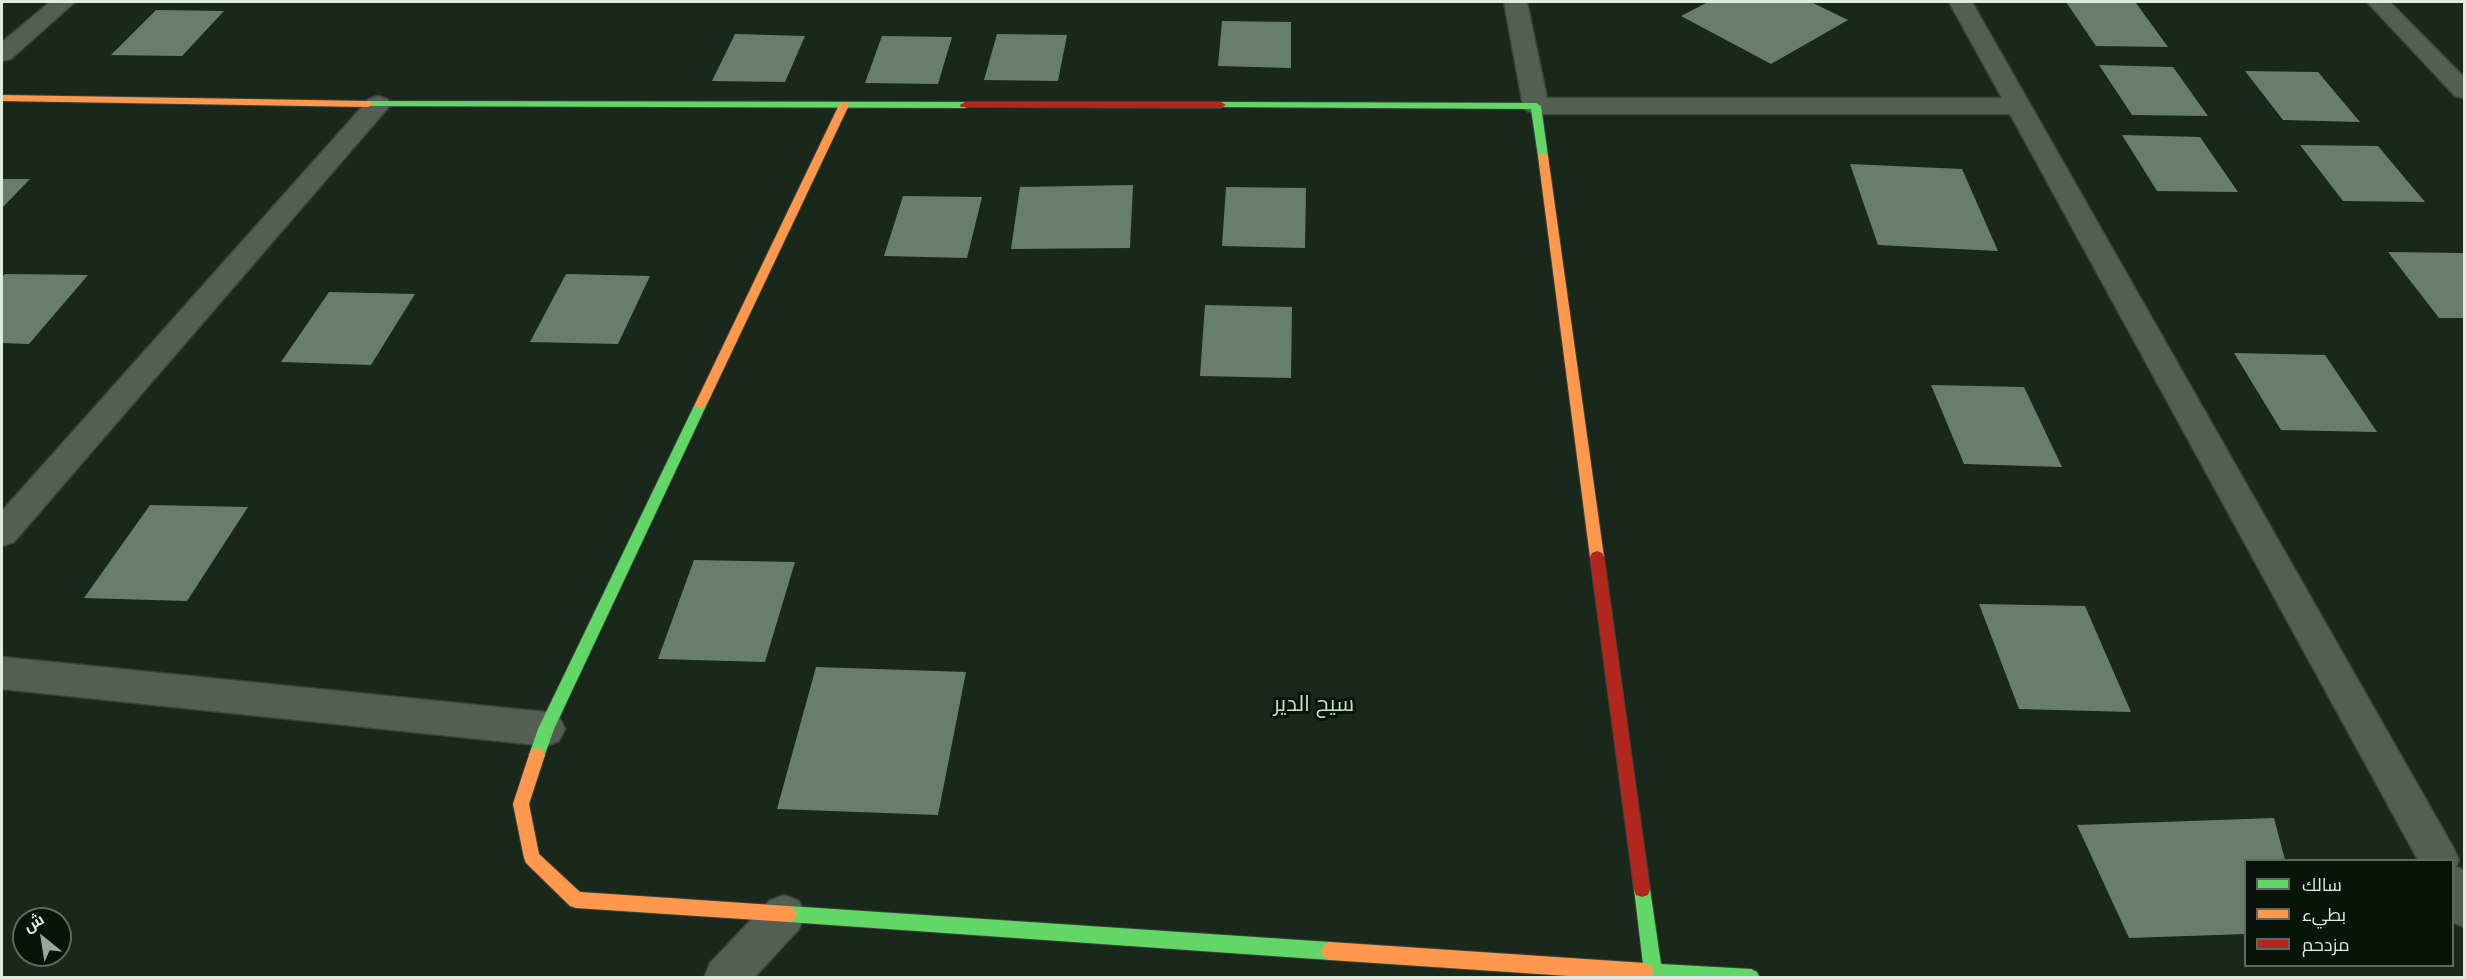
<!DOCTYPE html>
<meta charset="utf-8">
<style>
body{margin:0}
#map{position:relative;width:2466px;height:979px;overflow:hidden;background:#19281b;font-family:Poppins,Cairo,sans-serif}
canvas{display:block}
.frame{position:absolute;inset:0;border:3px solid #dcecdd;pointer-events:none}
.legend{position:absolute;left:2244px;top:859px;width:210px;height:108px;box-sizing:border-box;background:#081309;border:2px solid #5d6a5e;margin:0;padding:8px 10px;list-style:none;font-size:18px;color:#dcecdd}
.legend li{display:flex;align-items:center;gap:12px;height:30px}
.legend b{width:30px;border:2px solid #5d6a5e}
.north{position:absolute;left:12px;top:907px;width:60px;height:60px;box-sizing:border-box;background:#081309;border:2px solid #5d6a5e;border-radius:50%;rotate:330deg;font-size:16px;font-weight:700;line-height:24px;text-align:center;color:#dcecdd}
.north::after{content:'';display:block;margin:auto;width:21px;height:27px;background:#98a799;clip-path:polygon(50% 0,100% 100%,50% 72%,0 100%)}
</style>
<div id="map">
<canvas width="2466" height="979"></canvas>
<div class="frame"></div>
<ul class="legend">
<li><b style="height:8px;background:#63d668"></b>سالك</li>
<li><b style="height:8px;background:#ff974d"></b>بطيء</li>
<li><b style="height:8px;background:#b3261e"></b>مزدحم</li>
</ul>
<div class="north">ش</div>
</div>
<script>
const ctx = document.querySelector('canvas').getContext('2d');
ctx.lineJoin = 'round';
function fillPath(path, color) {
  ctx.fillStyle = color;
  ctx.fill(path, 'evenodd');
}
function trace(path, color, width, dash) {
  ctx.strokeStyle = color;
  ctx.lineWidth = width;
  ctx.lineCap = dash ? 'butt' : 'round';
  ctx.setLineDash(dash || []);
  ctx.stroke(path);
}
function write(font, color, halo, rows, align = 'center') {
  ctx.font = font + ' Poppins,Cairo,sans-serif';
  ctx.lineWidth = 6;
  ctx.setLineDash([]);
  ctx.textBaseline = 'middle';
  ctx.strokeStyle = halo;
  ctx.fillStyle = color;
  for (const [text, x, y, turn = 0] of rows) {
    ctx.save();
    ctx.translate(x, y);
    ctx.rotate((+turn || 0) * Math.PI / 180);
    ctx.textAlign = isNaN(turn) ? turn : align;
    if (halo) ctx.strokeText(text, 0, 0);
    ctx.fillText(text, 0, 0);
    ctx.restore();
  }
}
const building = new Path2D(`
 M1708 2H1811L1848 20 1771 64 1681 16Z
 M2066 2 2136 3 2168 47 2096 46Z
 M156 10 224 11 182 56 111 55Z
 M1222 21 1291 22V68L1218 66Z
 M735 34 805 36 785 82 712 81Z
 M997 34 1067 35 1058 81 984 80Z
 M882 36 952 37 938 84 865 83Z
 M2099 65 2173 67 2208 116 2132 115Z
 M2245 71 2318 72 2360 122 2283 120Z
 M2122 135 2200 137 2238 192 2157 191Z
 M2300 145 2378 146 2425 202 2343 201Z
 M1850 164 1962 169 1998 251 1878 245Z
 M2 179H30L2 208Z
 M1133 185 1130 248 1011 249 1020 187Z
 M1226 187 1306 188 1305 248 1222 246Z
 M903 196 982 197 967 258 884 256Z
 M2388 252 2464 253V318H2439Z
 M5 274 88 275 29 344 2 343V277Z
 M566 274 650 276 618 344 530 342Z
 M329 292 415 294 371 365 281 362Z
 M1205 305 1292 307 1291 378 1200 376Z
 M2234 353 2325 355 2377 432 2281 430Z
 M1931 385 2024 387 2062 467 1964 464Z
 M150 505 248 507 187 601 84 598Z
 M694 560 795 562 765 662 658 659Z
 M1979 604 2085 606 2131 712 2019 709Z
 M816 667 966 672 938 815 777 809Z
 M2274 818 2285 860H2246V934L2129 938 2077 825Z`);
const street = new Path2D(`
 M50 2H75L11 59 2 61V42Z
 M1504 2H1527L1547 98H2002L1949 2H1972L2453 847 2459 860 2456 867 2464 870V927L2452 922V860H2418L2010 114H1536L1527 111 1523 106Z
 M2367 2H2390L2464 77V98L2455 96Z
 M378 96 387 99 391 104 387 109 14 542 2 546V511L369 99Z
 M2 657 546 712 559 717 565 729 559 741 546 746 2 689Z
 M784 895 799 901 805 915 799 929 754 978H704L710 963 769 901Z`);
const fast = new Path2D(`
 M368 101 965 102 970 105 965 108 364 106V102Z
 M1221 102 1536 103 1541 106 1548 156 1543 159 1538 156 1531 109 1217 107 1216 105Z
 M701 399 707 404 554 729 543 760 537 762 531 760 529 755 538 729 695 404Z
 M1642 881 1648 883 1650 889 1661 964 1751 969 1757 972 1760 978H1639L1636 972 1639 966 1643 964 1634 889 1636 883Z
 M788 906 1330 942 1336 945 1339 951 1336 957 1330 960 788 922 782 920 779 914 782 908Z`);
const slow = new Path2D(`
 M2 95 368 101 373 104 368 107 2 101Z
 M844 102 849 105 707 404 701 409 696 407 695 404 839 105Z
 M1543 153 1548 156 1604 557 1602 561H1592L1590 557 1538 156Z
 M537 748 543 750 545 755 529 804 539 854 580 892 788 906 794 908 797 914 794 920 788 922 576 908 570 906 526 863 524 858 513 804 529 755 531 750Z
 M1330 942 1645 963 1651 966 1654 972 1651 978H1598L1330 960 1324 957 1321 951 1324 945Z`);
const jam = new Path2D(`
 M965 102H1221L1226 105 1221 108 961 107 960 105Z
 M1597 551 1602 553 1604 557 1650 889 1648 895 1642 897 1636 895 1634 889 1590 557 1592 553Z`);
const neighbourhoodNames = [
 ["سيح الدير",1314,705]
];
fillPath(building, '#687e6a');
trace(street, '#38443a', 3);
trace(fast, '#38443a', 2);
trace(slow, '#38443a', 2);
trace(jam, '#38443a', 2);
fillPath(street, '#545f54');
fillPath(fast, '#63d668');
fillPath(slow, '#ff974d');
fillPath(jam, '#b3261e');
write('22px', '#c3e4c4', '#081309', neighbourhoodNames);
</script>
